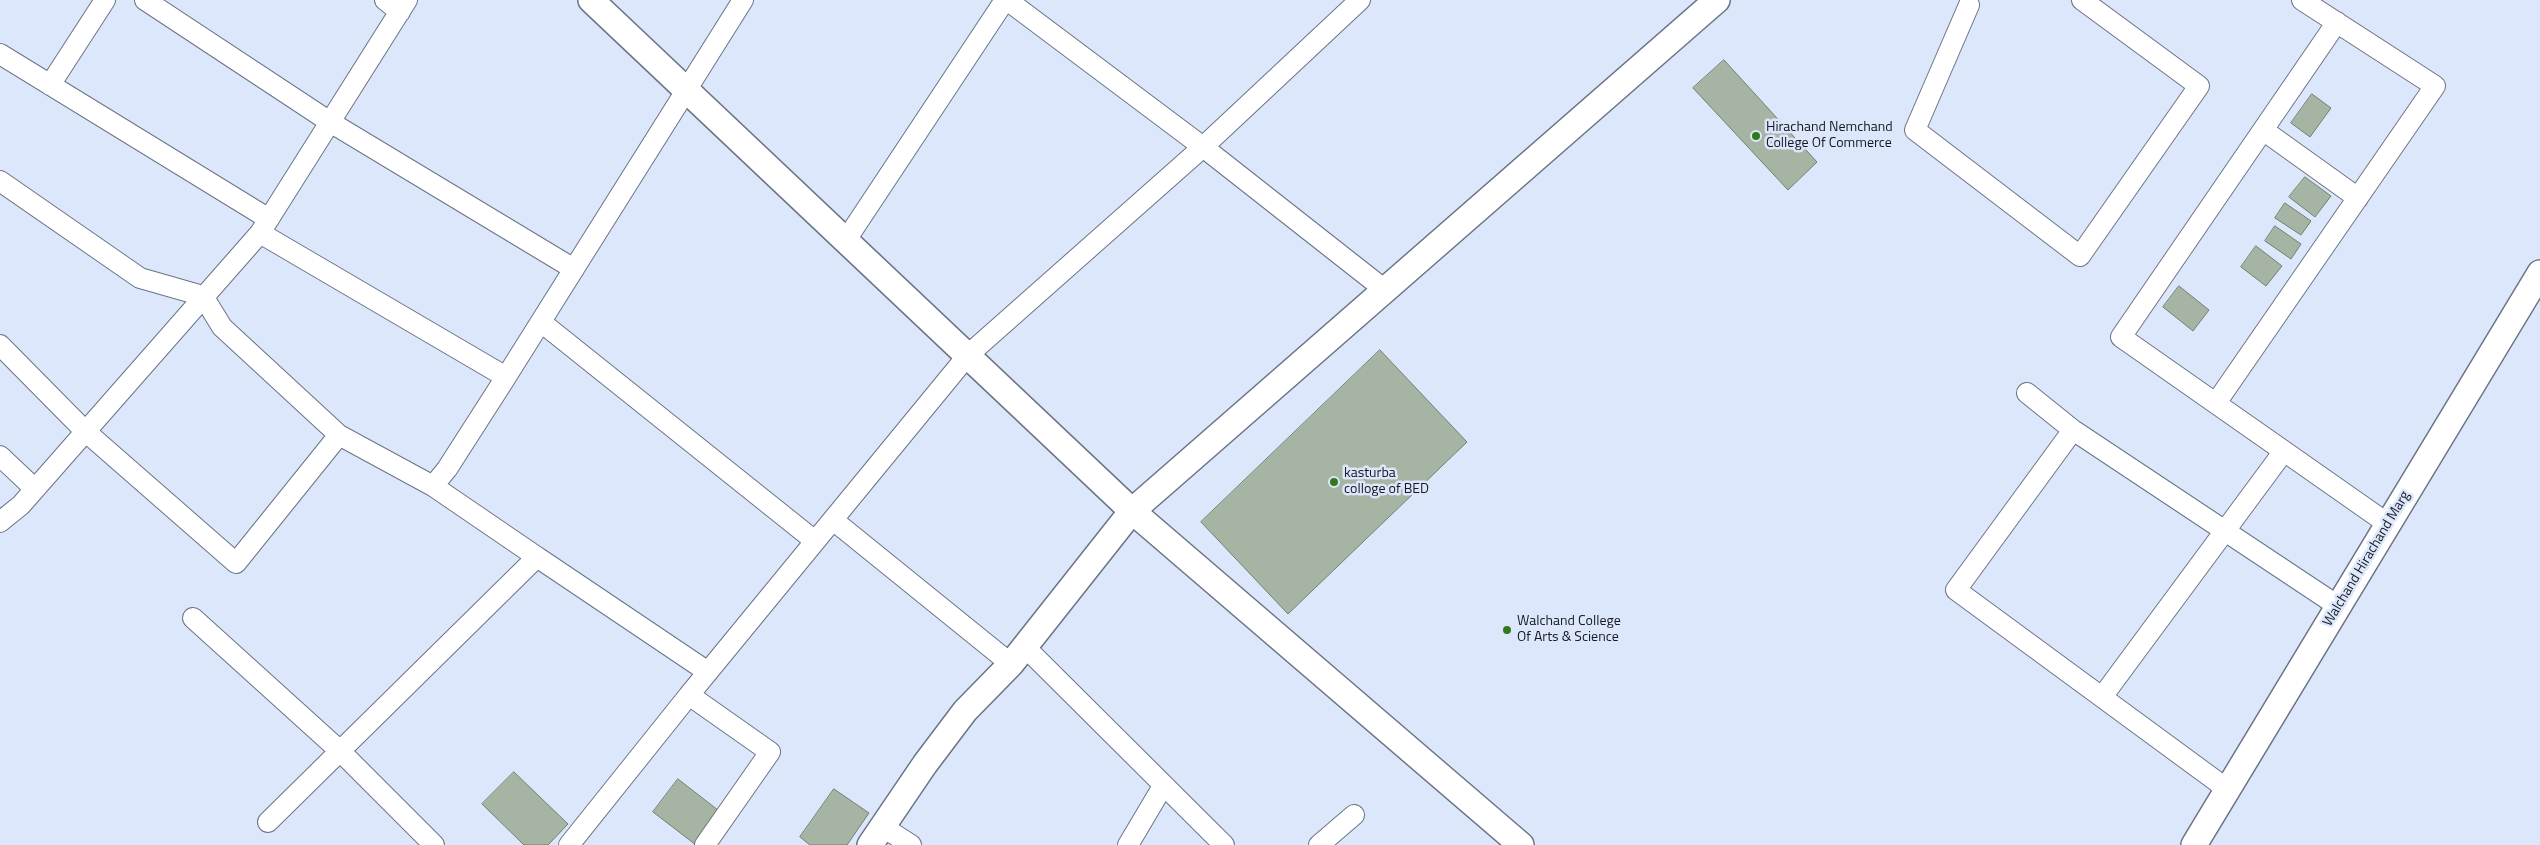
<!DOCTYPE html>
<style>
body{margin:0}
canvas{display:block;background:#dde7fb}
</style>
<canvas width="2540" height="845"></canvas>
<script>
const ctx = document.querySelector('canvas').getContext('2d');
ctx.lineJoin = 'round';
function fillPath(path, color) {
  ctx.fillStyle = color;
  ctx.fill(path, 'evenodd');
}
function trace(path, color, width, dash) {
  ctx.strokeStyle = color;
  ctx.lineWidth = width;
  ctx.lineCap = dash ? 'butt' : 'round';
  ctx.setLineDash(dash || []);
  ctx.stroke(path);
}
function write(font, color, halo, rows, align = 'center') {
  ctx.font = font + ' "Titillium Web",sans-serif';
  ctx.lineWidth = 5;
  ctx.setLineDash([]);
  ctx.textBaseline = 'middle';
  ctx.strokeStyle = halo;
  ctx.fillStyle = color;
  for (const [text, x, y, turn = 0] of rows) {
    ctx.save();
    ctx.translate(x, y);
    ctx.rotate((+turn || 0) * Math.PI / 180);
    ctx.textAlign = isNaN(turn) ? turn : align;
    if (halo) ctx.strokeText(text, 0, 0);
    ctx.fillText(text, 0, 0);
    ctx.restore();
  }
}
const building = new Path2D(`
 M1724 60 1817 162 1788 190 1693 88Z
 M2312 94 2331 108 2310 137 2291 123Z
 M2305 177 2331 196 2315 217 2289 197Z
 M2285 203 2311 221 2301 235 2275 218Z
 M2275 226 2301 244 2291 259 2265 241Z
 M2256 246 2282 266 2266 286 2241 267Z
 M2179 286 2209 310 2193 331 2163 307Z
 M1380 350 1467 442 1288 614 1201 522Z
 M514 772 568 824 548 845H524L482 804Z
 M678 779 723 814 696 845 653 812Z
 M834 789 869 813 847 845H810L800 837Z`);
const minor = new Path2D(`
 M145 0 330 122 574 269
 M385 0 400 12
 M1007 0 1203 147 1385 290
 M1969 5 1915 130 2080 256 2199 86 2082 0
 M2337 22 2121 337 2388 524
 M0 54 269 219
 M50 85 105 0
 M2263 130 2358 198
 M0 181 140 278 203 296 222 327 339 435 433 486 537 557 268 822
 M260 233 506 377 743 0
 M846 240 1005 0
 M541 322 815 541
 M0 345 85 431 236 563 339 435
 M2027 393 2073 430
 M2216 403 2435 86 2302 0
 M0 456 35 489
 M433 486 447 469 506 377
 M833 520 1011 664
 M0 522 21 505 260 233 407 0
 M537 557 708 672
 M193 618 340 751 434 845
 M1025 647 1224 845
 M2102 697 2284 451
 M2227 789 1956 590 2073 430 2338 606
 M883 827 911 845
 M569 845 689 695
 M705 845 770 752 689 695 968 355 1203 147 1360 0
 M1128 845 1163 786
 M1319 845 1354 815`);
const tertiary = new Path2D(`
 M591 0 1132 511 1521 845
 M870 845 925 764 965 711 1011 664 1132 511 1717 0
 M2194 845 2540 273`);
const markers = [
 [1756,136,5,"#30791d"],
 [1334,482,5,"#30791d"],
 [1507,630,5,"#30791d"]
];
const poiNames = [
 ["Hirachand Nemchand",1766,128],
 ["College Of Commerce",1766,144],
 ["kasturba",1344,474],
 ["colloge of BED",1344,490],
 ["Walchand College",1517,622],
 ["Of Arts & Science",1517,638]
];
const streetNames = [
 ["Walchand Hirachand Marg",2367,559,-59]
];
fillPath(building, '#a6b4a3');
trace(building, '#738070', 1);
trace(minor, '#6b7485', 22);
trace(tertiary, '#6b7485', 28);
trace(minor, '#fff', 20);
trace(tertiary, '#fff', 25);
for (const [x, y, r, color] of markers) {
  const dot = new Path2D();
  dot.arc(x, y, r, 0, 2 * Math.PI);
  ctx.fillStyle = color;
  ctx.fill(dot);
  trace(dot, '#dde7fb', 2);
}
write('14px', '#15191f', '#dde7fb', poiNames, 'left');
write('14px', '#15191f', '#dde7fb', streetNames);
</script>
